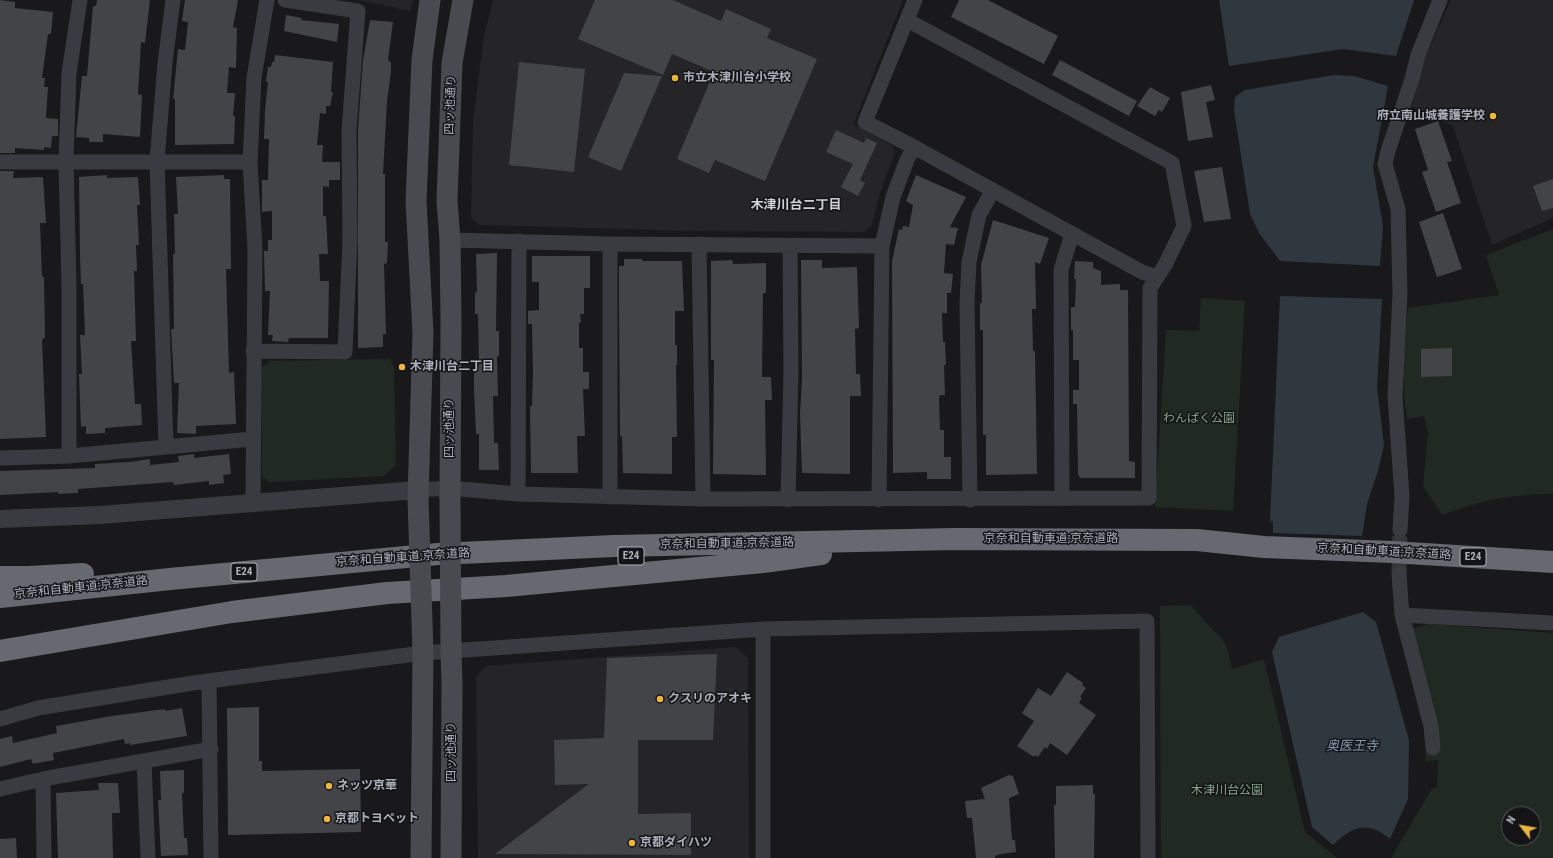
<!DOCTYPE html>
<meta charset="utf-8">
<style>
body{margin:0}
#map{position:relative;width:1553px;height:858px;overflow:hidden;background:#19191b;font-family:"Roboto Condensed",sans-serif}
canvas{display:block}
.north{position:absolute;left:1501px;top:806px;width:40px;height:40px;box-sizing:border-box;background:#141417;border:1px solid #515259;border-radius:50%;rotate:301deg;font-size:11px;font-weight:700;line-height:16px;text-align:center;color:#acb0bb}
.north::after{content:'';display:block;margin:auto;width:14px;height:18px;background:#edb540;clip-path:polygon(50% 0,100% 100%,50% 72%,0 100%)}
</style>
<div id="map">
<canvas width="1553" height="858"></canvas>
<div class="north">N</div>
</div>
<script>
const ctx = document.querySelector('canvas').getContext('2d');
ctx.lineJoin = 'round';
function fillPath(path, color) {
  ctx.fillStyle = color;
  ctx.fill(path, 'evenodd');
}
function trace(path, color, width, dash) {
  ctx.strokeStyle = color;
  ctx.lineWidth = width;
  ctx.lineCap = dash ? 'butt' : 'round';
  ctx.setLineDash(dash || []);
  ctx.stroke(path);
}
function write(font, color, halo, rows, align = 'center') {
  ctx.font = font + ' "Roboto Condensed","Noto Sans JP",sans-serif';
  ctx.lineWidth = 3;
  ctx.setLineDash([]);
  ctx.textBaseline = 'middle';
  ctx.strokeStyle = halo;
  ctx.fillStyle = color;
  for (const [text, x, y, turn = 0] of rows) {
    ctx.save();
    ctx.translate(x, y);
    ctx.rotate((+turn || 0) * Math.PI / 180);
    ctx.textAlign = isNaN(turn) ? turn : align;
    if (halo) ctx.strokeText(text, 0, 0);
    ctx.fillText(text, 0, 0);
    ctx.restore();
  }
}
const built = new Path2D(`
 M358 0H413L410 11Z
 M493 0H903L854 123 855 125 893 146 895 153 881 190 872 225 864 232 696 231 479 225 471 217 473 121 484 36Z
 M1451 0H1553V218L1492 245 1453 126 1412 106 1424 60Z
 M736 647 748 658 749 858H478L476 677 486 666Z`);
const green = new Path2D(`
 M1553 229V494C1516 493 1477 501 1442 515L1423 486 1428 432 1424 416 1407 419C1401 382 1404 346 1408 308L1499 295 1486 255Z
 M1201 298 1245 301 1233 511 1155 507 1166 330 1199 331Z
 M390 359 394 368 396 465 384 476 269 482 262 477 261 368 270 361Z
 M1191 605 1207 624 1221 637 1227 647 1232 669 1264 659 1305 832 1337 858H1161L1160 606Z
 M1429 624 1553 633V858H1391L1431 790 1437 787 1438 760 1425 761 1427 738 1401 632ZM1509 814H1533V838H1509Z`);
const water = new Path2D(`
 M1219 0H1414L1396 56 1343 49 1229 66Z
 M1334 75 1354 76 1388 86 1373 167 1383 226 1380 266 1280 261 1259 233 1250 214 1234 110 1235 97 1245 90Z
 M1280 296 1382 299 1377 387 1384 445 1378 471 1367 504 1362 536 1273 533V522L1270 521Z
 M1363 612 1376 622 1409 740 1408 799 1390 839C1368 820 1352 826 1333 845L1312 827 1272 652 1279 637Z`);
const building = new Path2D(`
 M0 0 15 2V8L53 12 51 34H48L42 78H45L44 87H48L46 118 58 119V136H52L51 148 44 147V150L15 148V153H0Z
 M97 0H150L145 43 141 42 138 94 142 95 140 137 103 134V142H89V138L76 137 82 76H87L93 6H96Z
 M185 0H238L233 27 237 28 236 68 229 67 227 93H235L233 116H235L234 144 175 145V99H173L178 49 185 50 188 22 182 21Z
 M595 0H673L721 21 726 9 771 29 767 38 817 59 765 181 715 160 709 173 677 159 714 72 672 54 663 75 578 39Z
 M959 0H988L1058 36 1044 64 951 17Z
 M286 15 302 18 301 20 339 24 337 42 284 31Z
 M370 20 393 22 388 60 391 63V72L387 101 383 174H385V242H388L387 263 384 264 386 334H383V347L358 348V130L363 60Z
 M275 55 333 62 331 92H333L330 106H326V114L320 113 317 145H323L322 162H340V180H329V187L323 186V216H326L328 254H319L320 281H329L328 338H289L288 342 272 341 273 335H268L270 291H265L264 251H268V240H272V211L262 212V180H268L269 139H264L265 111 268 82H266L268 67H271L272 62H274Z
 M1060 60 1137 101 1129 116 1052 75Z
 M519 62 585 69 574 172 509 165Z
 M624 73 662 76 621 171 588 157Z
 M1211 85 1215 100 1206 102 1213 137 1188 141 1181 92Z
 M1150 87 1170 98 1162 112 1159 110 1155 116 1137 106Z
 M1438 121 1452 161 1447 162 1461 203 1436 212 1422 172 1428 170 1415 129Z
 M836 130 864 143 866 138 877 143 860 180 865 183 858 196 841 187 853 164 826 152Z
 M1222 167 1231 219 1204 222 1194 171Z
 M0 171H14L13 178 43 177 46 223H40L42 277H44L45 338 42 339 46 437 0 439Z
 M107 175V178L138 177 140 205H137L139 245H136L137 271H134L136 341H131L135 404H141L142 425 105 428V433L86 434V426L81 427 79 374H82L80 335H85L83 284H81L80 255 79 177Z
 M224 175V179H230L231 269H226L229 373 234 372 236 424 196 426V434L177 433 179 383H174L171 329H174L173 254H175L174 214H178L176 177Z
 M916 175 966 197 950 227 958 228 954 245 946 244 944 273 953 274 951 293H947V313H942L943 342H945L946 365H944L945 395H940L939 398 940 430H944V457H951V479H927V472L893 473 892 261 899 229 902 230 903 226 909 227 913 205 906 201Z
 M1553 179V208L1542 211 1533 186Z
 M1443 213 1462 269 1437 277 1419 222Z
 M993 220 1049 238 1040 264 1035 262 1036 309H1032L1033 351H1035L1037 474 986 475V435H983V330H980V303H982L981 265Z
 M497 253 496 331H499V356L497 357 498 396H493L494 443H498L499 470H479V434H476L474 389V366H479L478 314H475V293L477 292 476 254Z
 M532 256H590V288H584V314H580L581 322 579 323V348H583V372H589V389H583L585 436H577L578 473H531L530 406H532L533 372 532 324H528V311L539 310V282H532Z
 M624 259H642V261H682L684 311H675V345H677V365H676L677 437H672V474L623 473 622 436H620L619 302V266H624Z
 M732 260 733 264 766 263V293H763L762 377H771L772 400H765L766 475 713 474 714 360H711V261Z
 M801 260H822V268L857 267 859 328 855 329 856 374H860L861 396H850V474L802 473 800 414 802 380Z
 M1075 261 1093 262V268L1101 271V285L1120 284V290H1128L1129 461 1135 462V478H1080L1078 474 1077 404H1073V390H1079V360H1073V330H1071V307H1075L1076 279H1074Z
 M1452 348V376L1421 377V349Z
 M194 454V458L229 454 231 474 223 475 224 483 209 485V481L174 485 173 482 78 489V493L58 494V492L0 495V471L95 468V464L130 462 150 459V465L179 462 178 456Z
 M717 654 713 740H638V814L691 813V855L495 854 589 784 555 785 554 740 604 738 607 658Z
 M1067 672 1083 683 1082 685 1086 688 1080 697 1082 698 1079 703 1096 715 1067 755 1050 743 1047 749 1045 747 1038 757 1035 755 1034 757 1017 746 1034 721 1022 713 1038 688 1051 696Z
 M259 707V761H262V771L360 769 361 832 228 835 227 708Z
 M182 708 187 736 130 745V743L125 744 124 739 53 753 54 760 33 764 31 759 0 767V739L12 736 13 743 57 733 56 726 112 716 165 709V711Z
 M184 770V793H182L184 838H187L188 855 161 856 158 800H161L160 771Z
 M1009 775 1013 776 1019 794 1009 798 1012 840H1015L1016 852 1001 854 995 856V858H976L972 818H967L965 801 985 799 981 788Z
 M98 783H118L120 813H112L113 858H58L56 793 99 790Z
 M1093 785V794H1095L1094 858H1055L1054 808V805H1056V786Z
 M16 838 17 858H0V839Z`);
const minorTunnel = new Path2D(`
 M1399 574 1400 530`);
const minor = new Path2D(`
 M915 0 865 122 914 147 1142 272 1157 277
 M0 162H250
 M450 240 610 244 882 246
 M699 244 703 499
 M253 351 345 352 350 240 349 130 358 11 285 0
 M166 446 157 161 165 63 173 0
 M69 456V287L66 160 69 73 80 0
 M0 458 69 456 252 439
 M417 490 449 488 518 494 703 499 1149 498 1150 288 1165 265 1184 226 1172 163 907 20
 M518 494 519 241
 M610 497V244
 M1062 498 1061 270 1072 234
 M788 500 791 371 790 246
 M879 500 882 246 893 197 907 160 914 147
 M970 500 967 302 969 262 979 215 993 190
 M253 503 255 249 250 162 254 78 267 0
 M1400 530 1402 497 1395 396 1400 294 1398 209 1385 164 1388 151 1412 79 1418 55 1440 0
 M1399 574 1402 615 1553 623
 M1402 615 1431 726 1433 748
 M209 681 211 858
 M0 719 38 708 193 683 423 653 763 629 1147 621 1148 858
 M144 762 148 858
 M43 779 44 858
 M0 789 43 779 211 749
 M763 858V629`);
const tertiary = new Path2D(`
 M0 519 100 515 417 490`);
const secondary = new Path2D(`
 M450 497 451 319 450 240 447 201 452 63 463 0
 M418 498 423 333 416 201 422 60 430 0
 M451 651 452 684 451 858
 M421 858 423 653`);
const motorway = new Path2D(`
 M0 577H29L83 574
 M0 597 170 579 438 554 614 546 955 539 1197 540 1264 547 1392 552 1553 562
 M0 651 232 612 387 593 506 586 763 562 821 554`);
const secondaryBridge = new Path2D(`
 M450 497 451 651
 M418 498 423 653`);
const markers = [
 [675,78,4,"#edb540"],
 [1493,116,4,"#edb540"],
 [402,367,4,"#edb540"],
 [660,699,4,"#edb540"],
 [329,786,4,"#edb540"],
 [327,819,4,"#edb540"],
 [632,843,4,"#edb540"]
];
const shields = [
 [631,556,26],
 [1473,557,26],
 [244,572,26]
];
const shieldNames = [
 ["E24",631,556],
 ["E24",1473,557],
 ["E24",244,572]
];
const poiNames = [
 ["市立木津川台小学校",683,78],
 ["府立南山城養護学校",1485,116,"right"],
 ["木津川台二丁目",410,367],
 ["クスリのアオキ",668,699],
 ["ネッツ京華",337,786],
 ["京都トヨペット",335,819],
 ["京都ダイハツ",640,843]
];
const streetNames = [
 ["四ッ池通り",451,105,-88],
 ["四ッ池通り",450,428,-90],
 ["京奈和自動車道;京奈道路",1051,539],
 ["京奈和自動車道;京奈道路",727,544,-1],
 ["京奈和自動車道;京奈道路",1384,552,3],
 ["京奈和自動車道;京奈道路",403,558,-4],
 ["京奈和自動車道;京奈道路",81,588,-6],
 ["四ッ池通り",452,752,-90]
];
const parkNames = [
 ["わんぱく公園",1199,419],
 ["木津川台公園",1227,791]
];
const neighbourhoodNames = [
 ["木津川台二丁目",796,206]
];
const waterNames = [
 ["奥医王寺",1352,747]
];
fillPath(built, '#252528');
fillPath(green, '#212a22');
fillPath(water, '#2f383f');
fillPath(building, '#434448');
trace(minorTunnel, '#36373b', 15, [15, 8]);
trace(minor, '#3a3b40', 15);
trace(tertiary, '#3a3b40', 18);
trace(secondary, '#484a50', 21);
trace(motorway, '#676971', 22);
trace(secondaryBridge, '#484a50', 21);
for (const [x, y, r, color] of markers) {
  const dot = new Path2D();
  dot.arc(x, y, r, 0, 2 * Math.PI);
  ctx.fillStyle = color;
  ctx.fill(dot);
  trace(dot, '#141417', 1.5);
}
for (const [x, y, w] of shields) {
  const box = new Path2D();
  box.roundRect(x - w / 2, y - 9, w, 18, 3);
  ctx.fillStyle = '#141417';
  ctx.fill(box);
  trace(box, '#acb0bb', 1);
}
write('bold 11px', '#acb0bb', null, shieldNames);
write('bold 12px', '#acb0bb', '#141417', poiNames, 'left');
write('12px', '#acb0bb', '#141417', streetNames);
write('12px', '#84a586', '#141417', parkNames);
write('bold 13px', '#cdd0d7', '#141417', neighbourhoodNames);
write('italic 13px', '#859db4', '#141417', waterNames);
</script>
